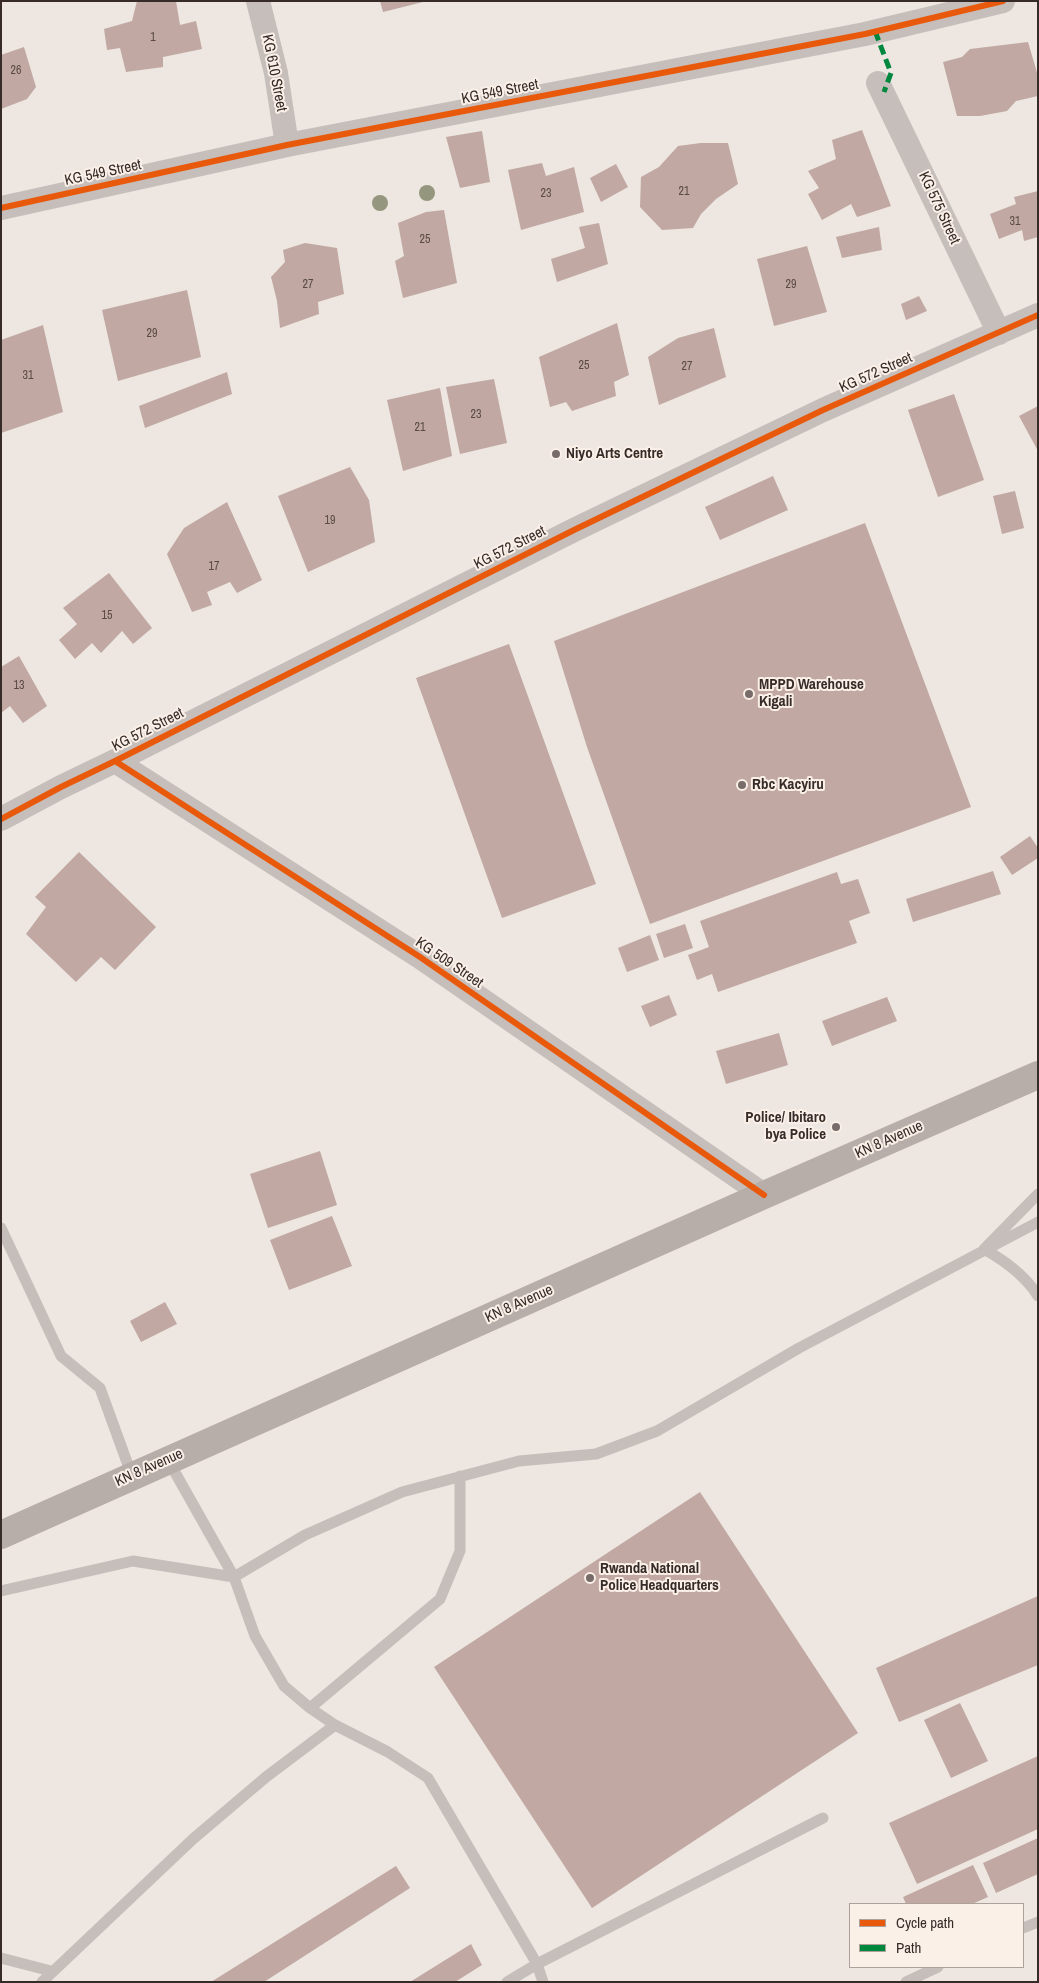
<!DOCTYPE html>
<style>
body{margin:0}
#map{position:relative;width:1039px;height:1983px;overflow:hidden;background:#ede6e1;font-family:"Archivo Narrow",sans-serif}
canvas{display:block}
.frame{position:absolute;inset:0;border:2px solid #372b28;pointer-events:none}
.legend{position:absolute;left:849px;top:1903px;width:175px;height:65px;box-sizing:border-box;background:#faf0e8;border:1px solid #aca19b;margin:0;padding:6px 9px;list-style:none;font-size:15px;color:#372b28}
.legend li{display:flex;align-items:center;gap:10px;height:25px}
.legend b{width:25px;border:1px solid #aca19b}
</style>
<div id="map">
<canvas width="1039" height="1983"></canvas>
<div class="frame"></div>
<ul class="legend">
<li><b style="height:6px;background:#e8590c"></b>Cycle path</li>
<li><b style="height:6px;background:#00873e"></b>Path</li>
</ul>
</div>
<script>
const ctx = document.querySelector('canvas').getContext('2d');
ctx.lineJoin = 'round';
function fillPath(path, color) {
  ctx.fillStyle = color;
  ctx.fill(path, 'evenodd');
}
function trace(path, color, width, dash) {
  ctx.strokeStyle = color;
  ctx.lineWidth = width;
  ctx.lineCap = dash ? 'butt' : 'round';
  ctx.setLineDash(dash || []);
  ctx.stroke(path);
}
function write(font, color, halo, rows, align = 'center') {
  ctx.font = font + ' "Archivo Narrow",sans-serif';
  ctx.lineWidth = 4;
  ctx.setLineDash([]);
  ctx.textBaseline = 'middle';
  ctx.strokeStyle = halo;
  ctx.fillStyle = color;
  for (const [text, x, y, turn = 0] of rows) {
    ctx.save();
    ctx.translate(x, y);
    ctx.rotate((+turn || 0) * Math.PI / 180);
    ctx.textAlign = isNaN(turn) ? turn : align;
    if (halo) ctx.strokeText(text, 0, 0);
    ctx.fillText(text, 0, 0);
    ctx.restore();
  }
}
const building = new Path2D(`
 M137 1H176L180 25 196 21 202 49 163 57V67L126 72 120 48 107 50 104 29 132 21Z
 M380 1H423V2L383 12Z
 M1028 42 1038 76V96L1016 101 1007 111 980 116H957L943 62 962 57 970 49Z
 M24 47 36 87 27 99 1 109V55Z
 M862 130 891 206 857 217 851 204 822 220 808 194 819 188 808 171 836 159 832 140Z
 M482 131 490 182 460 188 446 137Z
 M701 143H728L738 184 716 199 701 214 693 228 662 230 640 207 641 177 659 167 678 146Z
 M542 163 546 176 574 167 584 212 521 230 508 170Z
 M616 164 628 187 601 202 590 178Z
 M1038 191V237L1024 241 1022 230 999 239 990 214 1016 204 1014 197Z
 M444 210 457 283 403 298 395 261 404 256 398 223 426 212Z
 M599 223 608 264 557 282 551 259 585 248 579 227Z
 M879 227 882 250 842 258 836 237Z
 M305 243 337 248 344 294 318 302 319 314 280 328 277 301 271 277 285 262 283 250Z
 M807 246 827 312 774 326 757 259Z
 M187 290 201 357 118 381 102 310Z
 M919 296 927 311 906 320 901 304Z
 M617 323 629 375 614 382 616 396 572 411 566 402 550 407 539 357Z
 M43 325 63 412 1 433V340Z
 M714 328 726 377 659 405 648 357 678 338Z
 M227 372 232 394 145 428 139 406Z
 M494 379 507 443 460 454 446 387Z
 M440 388 452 456 403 471 387 400Z
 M954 394 984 480 938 497 908 410Z
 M1038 406V451L1019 416Z
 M350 467 369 500 375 542 308 572 278 496Z
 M773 476 788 510 720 540 705 507Z
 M1015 491 1024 528 1002 534 993 496Z
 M227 502 262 580 237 593 230 582 207 592 212 605 192 612 167 554 184 528Z
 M865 523 971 807 650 924 587 747 554 641Z
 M109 573 152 628 133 644 122 631 101 653 92 643 75 659 59 640 77 624 63 608Z
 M509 644 596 884 502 918 416 678Z
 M19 656 47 706 23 723 10 706 1 713V667Z
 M1030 836 1038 848V858L1012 875 1000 857Z
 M79 852 156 927 115 970 101 957 76 982 26 934 46 907 35 897Z
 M993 871 1001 894 913 922 906 899Z
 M837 872 841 884 858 879 870 913 849 921 857 943 718 992 712 974 697 980 688 955 709 947 700 921Z
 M685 924 693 948 664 958 656 934Z
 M650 935 659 960 627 972 618 948Z
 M669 995 677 1015 650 1027 641 1006Z
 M887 997 897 1021 832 1046 822 1021Z
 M779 1033 788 1065 726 1084 716 1051Z
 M320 1151 337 1205 268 1228 250 1174Z
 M332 1216 352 1266 289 1290 270 1240Z
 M165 1302 177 1324 141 1342 130 1321Z
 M700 1492 858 1733 592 1908 434 1667Z
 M1038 1596V1665L899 1722 876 1668Z
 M960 1703 988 1761 951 1778 924 1720Z
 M1038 1756V1829L917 1884 889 1823Z
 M1038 1838V1874L996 1893 983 1863Z
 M973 1865 988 1897 972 1904H906L903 1897Z
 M396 1866 410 1888 264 1982H211Z
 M471 1944 482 1965 455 1982H410Z`);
const lane = new Path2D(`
 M1038 1194 984 1249C1005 1261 1025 1275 1038 1296
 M1 1228 61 1356 100 1388 132 1476
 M168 1460 234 1577 255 1636 284 1686 310 1708 335 1725 388 1752 428 1778 537 1964 543 1982
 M1 1591 133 1561 234 1577 305 1535 402 1492 519 1461 596 1454 657 1431 799 1348 1038 1222
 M310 1708 440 1599 460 1551V1476
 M1023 1928 1038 1922
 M1 1958 51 1971
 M42 1982 193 1839 266 1777 335 1725
 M507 1982 537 1964 823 1818
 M906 1982 938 1967`);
const street = new Path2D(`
 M258 1 276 73 287 145
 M878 83 999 333
 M1 208 287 145 865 34 1003 1
 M115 761 420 957 764 1195
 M1 819 61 787 115 761 576 529 823 410 1038 315`);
const secondary = new Path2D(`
 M1 1535 764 1195 1038 1075`);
const quiet = new Path2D(`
 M875 31 891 73 884 92`);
const cycleway = new Path2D(`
 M1 208 287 145 865 34 1003 1
 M115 761 420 957 764 1195
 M1 819 61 787 115 761 576 529 823 410 1038 315`);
const trees = [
 [427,193],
 [380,203]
];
const markers = [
 [556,454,5,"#776c69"],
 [749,694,5,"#776c69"],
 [742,785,5,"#776c69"],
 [836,1127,5,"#776c69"],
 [590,1578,5,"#776c69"]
];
const numberNames = [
 ["1",153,38],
 ["26",16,71],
 ["21",684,192],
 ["23",546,194],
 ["31",1015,222],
 ["25",425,240],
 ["27",308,285],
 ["29",791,285],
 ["29",152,334],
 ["25",584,366],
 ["27",687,367],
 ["31",28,376],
 ["23",476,415],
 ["21",420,428],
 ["19",330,521],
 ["17",214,567],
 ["15",107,616],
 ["13",19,686]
];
const streetNames = [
 ["KG 610 Street",274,73,79],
 ["KG 549 Street",500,92,-11],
 ["KG 549 Street",103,173,-12],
 ["KG 575 Street",939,208,65],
 ["KG 572 Street",876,373,-24],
 ["KG 572 Street",510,548,-27],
 ["KG 572 Street",148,730,-27],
 ["KG 509 Street",449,963,34],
 ["KN 8 Avenue",889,1140,-24],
 ["KN 8 Avenue",519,1304,-24],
 ["KN 8 Avenue",149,1468,-24]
];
const poiNames = [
 ["Niyo Arts Centre",566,454],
 ["MPPD Warehouse",759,685],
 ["Kigali",759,702],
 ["Rbc Kacyiru",752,785],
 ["Police/ Ibitaro",826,1118,"right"],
 ["bya Police",826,1135,"right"],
 ["Rwanda National",600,1569],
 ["Police Headquarters",600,1586]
];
fillPath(building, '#c1a8a2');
trace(lane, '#c6beba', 11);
trace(street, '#c6beba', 24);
trace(secondary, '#b7aeaa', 28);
trace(quiet, '#00873e', 5, [10, 5]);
trace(cycleway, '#e8590c', 6);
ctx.fillStyle = '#94977d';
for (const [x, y] of trees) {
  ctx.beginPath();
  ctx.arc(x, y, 8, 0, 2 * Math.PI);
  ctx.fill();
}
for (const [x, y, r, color] of markers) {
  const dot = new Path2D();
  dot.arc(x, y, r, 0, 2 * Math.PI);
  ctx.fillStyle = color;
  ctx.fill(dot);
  trace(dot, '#faf0e8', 2);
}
write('12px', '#5a4a46', null, numberNames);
write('15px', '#372b28', '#faf0e8', streetNames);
write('bold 15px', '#372b28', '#faf0e8', poiNames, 'left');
</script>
